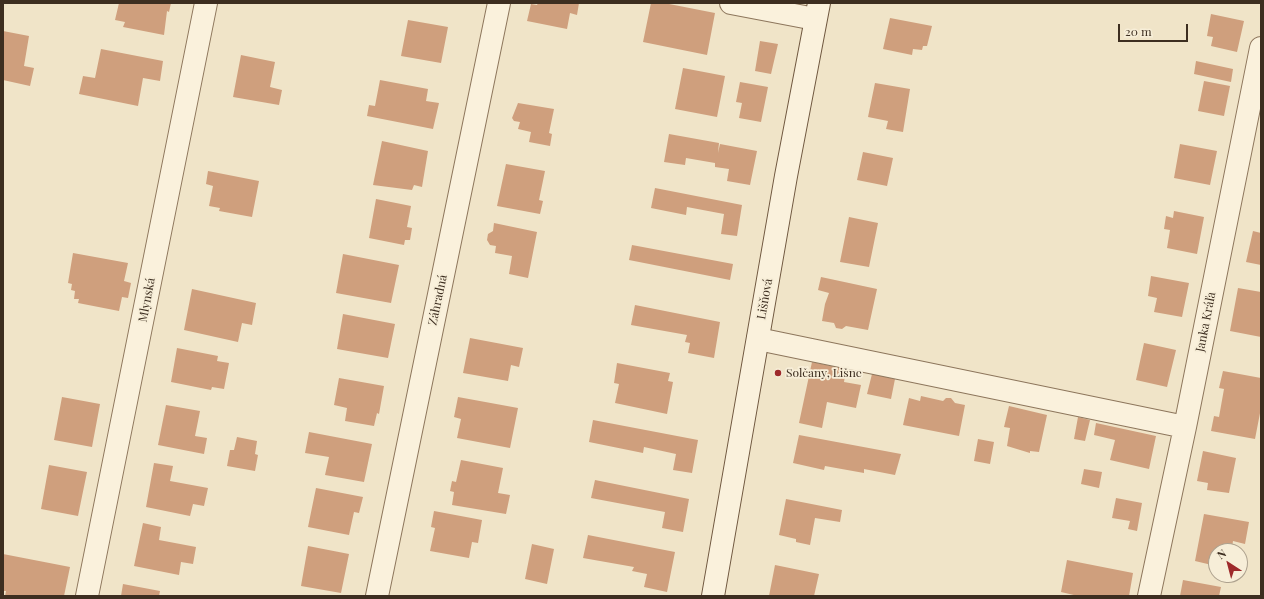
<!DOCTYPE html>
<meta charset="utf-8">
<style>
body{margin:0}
#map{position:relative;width:1264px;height:599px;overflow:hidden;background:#f0e4c8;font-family:"Playfair Display",serif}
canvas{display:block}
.frame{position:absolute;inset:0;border:4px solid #3d2e20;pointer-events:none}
.north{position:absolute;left:1208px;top:543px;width:40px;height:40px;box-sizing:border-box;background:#f7eed8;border:1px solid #ada18e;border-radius:50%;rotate:324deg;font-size:11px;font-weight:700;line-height:16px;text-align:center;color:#3d2e20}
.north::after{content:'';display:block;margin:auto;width:14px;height:18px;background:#9e2a2b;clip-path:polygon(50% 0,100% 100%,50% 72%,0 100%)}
.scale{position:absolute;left:1118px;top:24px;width:70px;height:18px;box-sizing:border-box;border:2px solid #3d2e20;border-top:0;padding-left:5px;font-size:12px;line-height:14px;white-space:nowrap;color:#3d2e20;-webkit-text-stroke:3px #f7eed8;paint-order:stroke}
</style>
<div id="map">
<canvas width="1264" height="599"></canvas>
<div class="frame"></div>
<div class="north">N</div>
<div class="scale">20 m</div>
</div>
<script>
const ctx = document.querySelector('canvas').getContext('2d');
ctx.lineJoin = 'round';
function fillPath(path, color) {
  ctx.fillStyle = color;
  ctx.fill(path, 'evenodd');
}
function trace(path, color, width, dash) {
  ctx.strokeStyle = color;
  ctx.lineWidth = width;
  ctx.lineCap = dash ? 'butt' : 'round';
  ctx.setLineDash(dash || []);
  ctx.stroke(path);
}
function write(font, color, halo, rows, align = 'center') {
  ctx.font = font + ' "Playfair Display",serif';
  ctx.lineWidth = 3.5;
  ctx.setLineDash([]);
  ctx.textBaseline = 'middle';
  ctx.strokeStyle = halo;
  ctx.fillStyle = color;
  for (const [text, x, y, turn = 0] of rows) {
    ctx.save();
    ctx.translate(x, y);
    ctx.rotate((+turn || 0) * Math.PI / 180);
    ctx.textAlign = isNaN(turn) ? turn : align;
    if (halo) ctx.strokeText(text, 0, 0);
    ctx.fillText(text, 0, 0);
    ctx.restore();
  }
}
const building = new Path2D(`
 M119 3H171L169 12 167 11 164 35 123 27 125 22 115 20Z
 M538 3H579L577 15 570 13 567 29 527 21 531 4 537 5Z
 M651 3H664L715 13 707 55 643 42Z
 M1211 14 1244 21 1237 52 1211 46 1213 37 1207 36Z
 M890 18 932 26 927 46H923L922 50 913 49 912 55 883 49Z
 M408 20 448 27 441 63 401 56Z
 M3 31 29 36 24 66 34 68 30 86 3 80Z
 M760 41 778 44 771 74 755 71Z
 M101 49 163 61 160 81 143 78 138 106 79 94 83 76 95 78Z
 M241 55 275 62 270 87 282 90 279 105 233 97Z
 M1196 61 1233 69 1231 82 1194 74Z
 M683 68 725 76 717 117 675 109Z
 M380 80 428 89 426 101 439 103 433 129 367 116 369 105 375 106Z
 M1204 81 1230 86 1224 116 1198 111Z
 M740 82 768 87 761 122 739 118 742 103 736 102Z
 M875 83 910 89 903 132 886 129 888 121 868 117Z
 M518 103 554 109 549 133 552 134 550 146 529 142 531 132 518 129 520 122 514 121 512 118Z
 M669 134 719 143 718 153 720 144 757 151 750 185 727 181 729 169 715 167V163L686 158 685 165 664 162Z
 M382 141 428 151 422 187 414 185 412 190 373 185Z
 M1180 144 1217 151 1210 185 1174 178Z
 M863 152 893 158 887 186 857 180Z
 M506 164 545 171 539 200 543 201 540 214 497 206Z
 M208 171 259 181 252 217 219 211 220 208 209 206 213 186 206 184Z
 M655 188 742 205 737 236 721 234 724 214 687 207 686 215 651 208Z
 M376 199 411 206 407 227 412 228 410 240H405L404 245 369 238Z
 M1174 211 1204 217 1197 254 1167 248 1170 230 1164 229 1166 216 1173 218Z
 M849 217 878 223 869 267 840 262Z
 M494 223 537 232 528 278 509 274 512 256 495 253 496 246 490 245 487 240 488 234 493 231Z
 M1253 231 1261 233V265L1246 262Z
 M632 245 733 264 730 280 629 260Z
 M73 253 128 263 124 281 131 283 128 298 122 297 119 311 78 303 79 299H74L75 291 71 290 72 284 68 283Z
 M343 254 399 265 391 303 336 293Z
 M1151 276 1189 283 1182 317 1154 312 1157 298 1148 296Z
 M821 277 877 289 868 330 846 326 842 329 836 328 834 323 822 321 825 304 829 293 818 290Z
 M1238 288 1261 292V337L1230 331Z
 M192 289 256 303 252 325 242 323 238 342 184 330Z
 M635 305 720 322 714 358 688 353 690 343 685 342 687 335 631 325Z
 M343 314 395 324 388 358 337 349Z
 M470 338 523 348 519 367 511 365 508 381 463 373Z
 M1144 343 1176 350 1167 387 1136 380Z
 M177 348 218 356 217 361 229 363 224 389 212 387 211 390 171 382Z
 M812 362 846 369 844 382 861 385 856 408 827 402 822 428 799 423Z
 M617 363 670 373 668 381 673 382 667 414 615 403 619 384 614 383Z
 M1223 371 1261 378V408L1255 439 1211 431 1214 416 1219 417 1224 389 1219 388Z
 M872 374 895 379 891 399 867 394Z
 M339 378 384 386 379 414 377 413 374 426 345 421 347 408 334 405Z
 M921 396 943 401 946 398H951L955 403 965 405 959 436 903 425 909 398 920 401Z
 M62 397 100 404 92 447 54 440Z
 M458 397 518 408 510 448 457 438 461 419 454 417Z
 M166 405 200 411 195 436 207 438 204 454 158 445Z
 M1009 406 1047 415 1039 452 1030 451V453L1007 446 1010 428 1004 427Z
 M1078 417 1090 420 1085 441 1074 439Z
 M593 420 698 440 692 473 673 470 676 454 644 447 643 453 589 442Z
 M1096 423 1156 436 1149 469 1110 460 1115 440 1094 435Z
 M309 432 372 444 364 482 325 475 329 457 305 453Z
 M799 435 901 454 895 475 864 469V473L825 466 824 470 793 463Z
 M237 437 257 441 255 454 258 455 255 471 227 466 230 450H234Z
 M978 439 994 442 990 464 974 461Z
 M1203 451 1236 458 1229 493 1207 490 1208 483 1197 481Z
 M461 460 503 468 498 493 510 495 506 514 452 505 454 492 450 491 452 481 456 482Z
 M154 463 173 466 170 481 208 488 204 506 193 504 190 516 146 507Z
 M49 465 87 472 78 516 41 509Z
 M1084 469 1102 472 1099 488 1081 484Z
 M595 480 689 499 683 532 662 528 665 512 591 498Z
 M316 488 363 497 359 513 354 512 349 535 308 527Z
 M1116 498 1142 503 1137 531 1128 529 1130 521 1112 518Z
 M786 499 842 510 840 522 815 518 810 545 796 542V539L779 535Z
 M434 511 482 520 478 543 472 542 469 558 430 551 435 528 431 527Z
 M1204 514 1249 522 1245 544 1233 541 1232 547 1223 546 1222 551H1216V566L1195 561Z
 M143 523 161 527 159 540 196 547 193 564 181 562 179 575 134 566Z
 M588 535 675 552 667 592 644 587 647 574 632 571 634 567 583 558Z
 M532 544 554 549 547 584 525 579Z
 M308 546 349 554 341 593 301 586Z
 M3 554 70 567 64 596H5L6 591H3Z
 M1067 560 1133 573 1129 596H1078L1061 592Z
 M775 565 819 574 814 596H769Z
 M1183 580 1221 587 1219 596H1180Z
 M123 584 160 591 159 596H121Z`);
const street = new Path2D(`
 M731 3 815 19
 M758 339 1185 427
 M87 596 206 3
 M377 596 499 3
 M1149 596 1185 427 1261 48`);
const secondary = new Path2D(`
 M713 596 786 176 819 3`);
const markers = [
 [778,373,4,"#9e2a2b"]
];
const streetNames = [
 ["Lišňová",765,299,-80],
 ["Mlynská",147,300,-79],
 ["Záhradná",438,300,-78],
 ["Janka Kráľa",1206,322,-79]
];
const poiNames = [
 ["Solčany, Lišne",786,373]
];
fillPath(building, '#cf9f7d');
trace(street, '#8d765c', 24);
trace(secondary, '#6f573f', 24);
trace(street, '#faf1dc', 22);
trace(secondary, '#faf1dc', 22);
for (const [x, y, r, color] of markers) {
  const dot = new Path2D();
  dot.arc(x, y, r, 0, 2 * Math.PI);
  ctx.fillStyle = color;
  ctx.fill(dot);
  trace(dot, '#f7eed8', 1.5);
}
write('12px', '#3d2e20', '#f7eed8', streetNames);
write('12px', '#3d2e20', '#f7eed8', poiNames, 'left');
</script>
